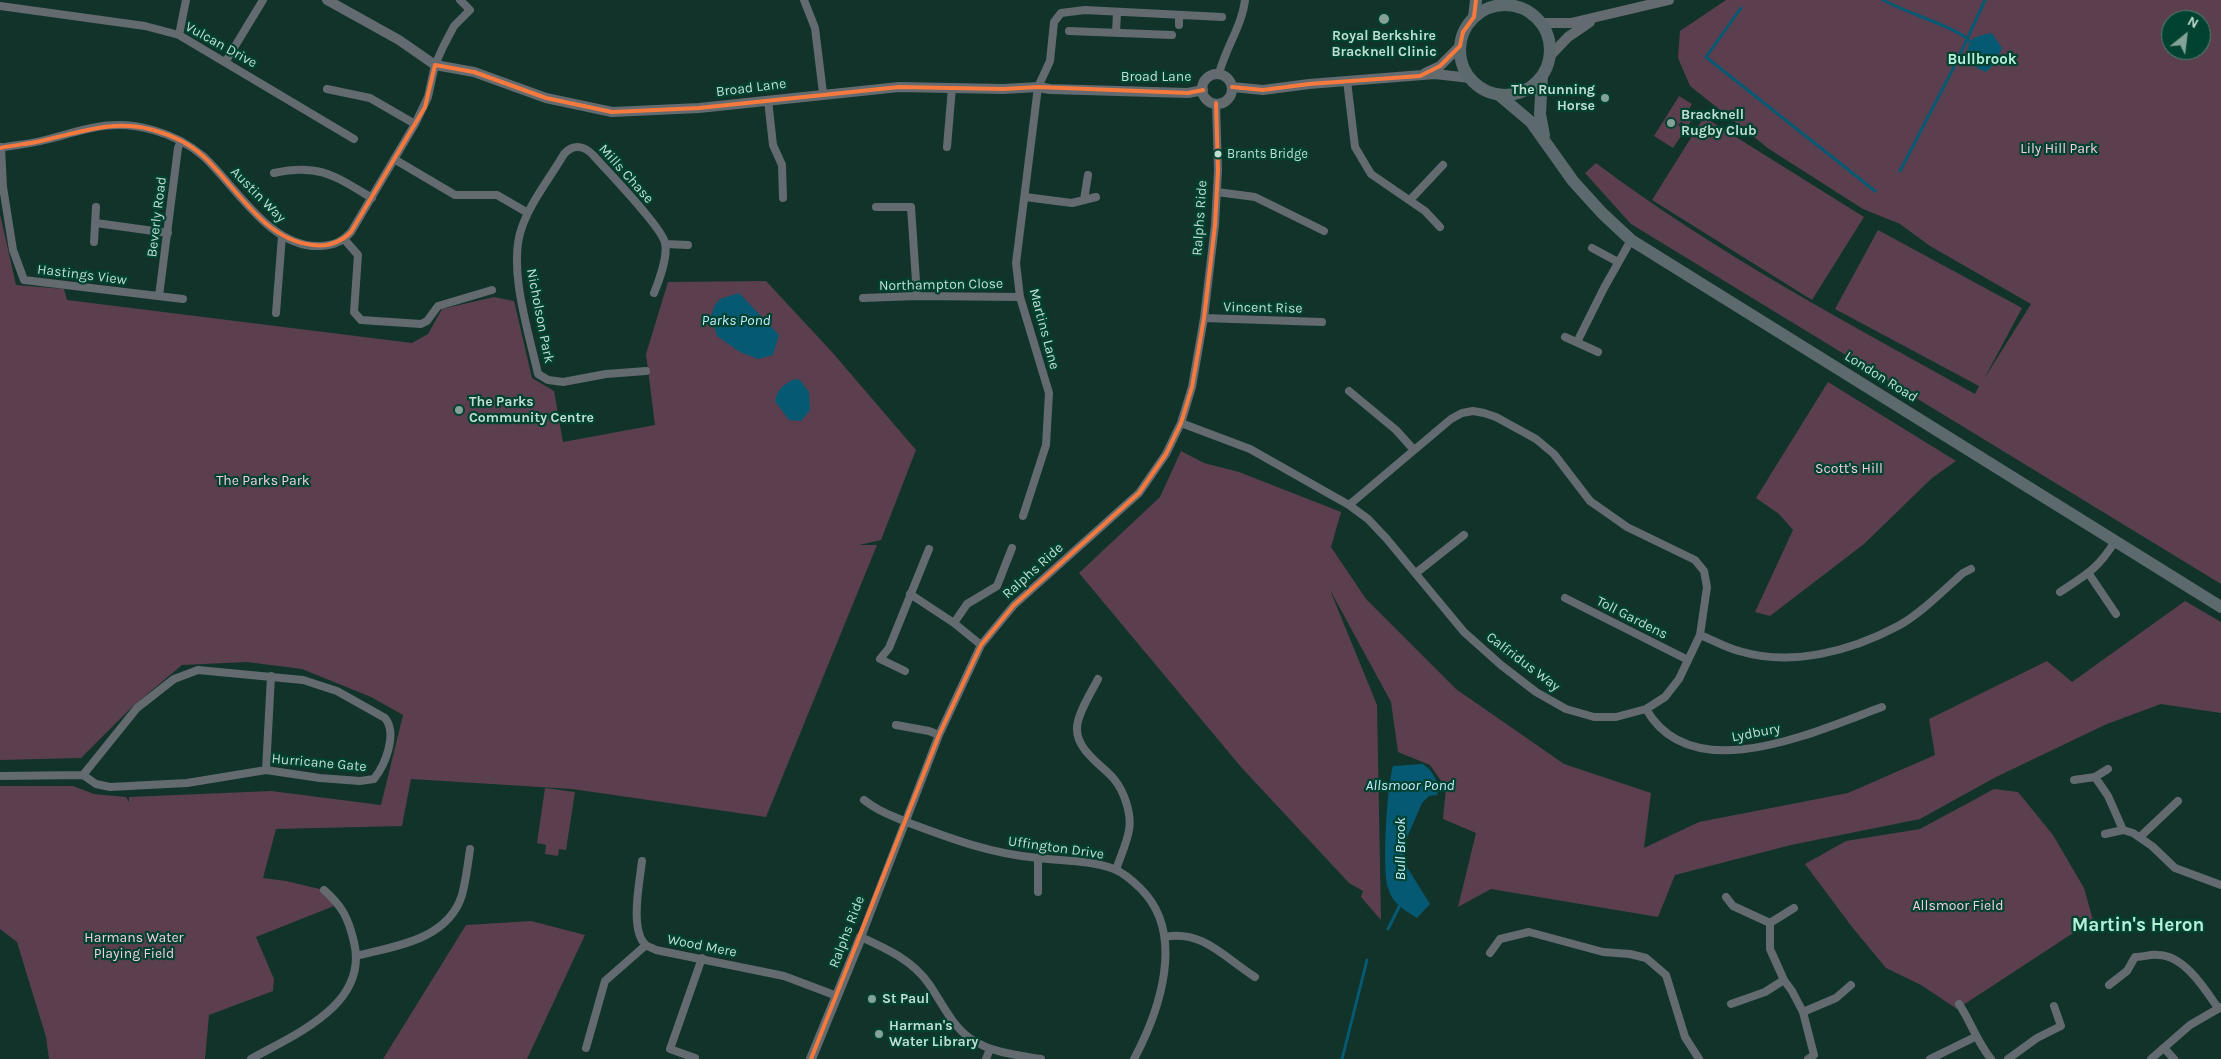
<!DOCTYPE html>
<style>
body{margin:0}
#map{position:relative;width:2221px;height:1059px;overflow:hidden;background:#11332a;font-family:Karla,sans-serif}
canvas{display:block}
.north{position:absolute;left:2161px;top:10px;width:50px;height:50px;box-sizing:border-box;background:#024230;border:1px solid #4f8071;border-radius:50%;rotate:29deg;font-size:14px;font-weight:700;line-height:20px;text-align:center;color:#c2ded2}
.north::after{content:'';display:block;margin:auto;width:18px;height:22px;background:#84a297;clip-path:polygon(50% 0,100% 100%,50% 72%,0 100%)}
</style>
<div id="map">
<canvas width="2221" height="1059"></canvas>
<div class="north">N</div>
</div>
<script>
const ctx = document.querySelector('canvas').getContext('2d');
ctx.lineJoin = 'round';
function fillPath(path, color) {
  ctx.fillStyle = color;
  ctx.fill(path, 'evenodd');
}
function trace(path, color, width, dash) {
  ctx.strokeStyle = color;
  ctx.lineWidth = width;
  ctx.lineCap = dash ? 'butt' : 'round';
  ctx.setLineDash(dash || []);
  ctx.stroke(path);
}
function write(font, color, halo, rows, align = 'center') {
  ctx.font = font + ' Karla,sans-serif';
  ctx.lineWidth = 4.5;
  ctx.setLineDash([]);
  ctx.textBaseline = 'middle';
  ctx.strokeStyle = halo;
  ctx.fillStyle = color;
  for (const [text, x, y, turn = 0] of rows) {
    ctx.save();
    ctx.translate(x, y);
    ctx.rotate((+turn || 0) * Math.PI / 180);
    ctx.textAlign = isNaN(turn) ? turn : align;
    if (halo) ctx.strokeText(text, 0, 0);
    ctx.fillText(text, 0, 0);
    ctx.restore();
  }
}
const green = new Path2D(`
 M1726 0H2221V584L1631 224 1585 173 1596 163C1714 252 1846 322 1975 394L1979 386 1835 309 1878 230 2022 308 1984 379 2031 304 1930 246 1900 224 1863 209 1769 149 1690 86 1678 58 1680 31ZM2171 20H2201V50H2171Z
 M1679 96 1692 104 1689 109 1696 113 1688 126 1681 122 1678 125 1685 130 1673 148 1654 136Z
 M1704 117 1864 217 1812 300 1652 200Z
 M0 214 16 285 64 289 67 300 412 343 428 334 442 309 494 297 514 301 532 378 554 391 563 442 655 425 646 354 668 282 766 281 832 352 916 450 881 540 859 545H877L766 817 572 789 411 779 402 826 276 829 263 878 286 881 324 890 339 904 256 937 274 979 273 991 209 1015 205 1059H49L46 1037 17 942 0 929V786H73L94 794 126 797 129 802V797L271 791 381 805 403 715 371 697 302 669 247 662 182 665 132 707 81 758 0 760Z
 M1828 382 1956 461 1932 478 1864 544 1770 616 1755 612 1793 530 1779 514 1756 498Z
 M1181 451 1204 463 1239 472 1341 512 1331 547 1366 599 1456 689 1564 764 1651 793 1644 848 1699 822 1848 793 1935 755 1929 719 2047 661 2072 682 2185 601 2221 622V713L2161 704 2107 724 1996 777 1920 819 1791 845 1675 875 1658 917 1491 889 1458 907 1476 833 1443 819 1446 788 1430 765 1398 752 1391 702 1330 590 1377 705 1381 920 1361 897 1363 891 1349 883 1241 767 1079 573 1160 497Z
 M545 788 575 792 566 850 559 849 558 856 545 854 546 845 537 843Z
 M1994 789 2018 792 2053 835 2084 888 2093 920 1957 1009 1921 985 1886 968 1852 927 1805 864 1846 841 1920 829Z
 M531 921 585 935 527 1059H383L466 925Z`);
const water = new Path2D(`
 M1992 33 2002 48 1996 62 1986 72 1977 68 1966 58C1969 37 1972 37 1992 33Z
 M739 293 779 335 773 355 758 359 740 352 717 336 711 316 715 305 720 299Z
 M795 379 800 380 809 392 810 410 801 421 789 420 775 401C778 388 784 384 795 379Z
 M1423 764 1430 770 1440 786 1437 795 1429 796 1422 803 1405 842 1404 853 1405 864 1430 904 1417 918C1404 910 1392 903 1388 888 1382 869 1387 785 1393 766Z`);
const stream = new Path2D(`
 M1883 0C1904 12 1956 27 1970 41
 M1741 8 1706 57 1875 191
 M1900 171 1957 61 1985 0
 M1388 929 1400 905
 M1342 1059 1367 960`);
const minor = new Path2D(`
 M804 0 815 28 823 93
 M0 6 145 26 179 35 354 139
 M1179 25V15
 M1069 31 1172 35
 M1116 33 1117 12
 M179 35 186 0
 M226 61 263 0
 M1219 74C1225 49 1242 26 1245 0
 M1347 81 1355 147 1371 174 1425 211 1440 227
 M327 89 370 98 415 124
 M768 100 773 145 782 165 783 198
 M1 147 3 187 13 250 24 280 183 299
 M947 147 952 87
 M0 148C15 145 30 144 45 140 85 130 111 118 153 130 171 135 189 144 203 156 236 186 270 249 321 246 334 245 342 242 351 232L415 124 428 97 435 65 443 47 454 26 470 10 460 0
 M394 159 455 195H497L528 213
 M274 173C319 163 335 176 372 198
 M1217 192 1255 197 1324 231
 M1025 197 1072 203 1096 197
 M1084 200 1088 175
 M1410 200 1443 165
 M876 207H911L917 296
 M96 223 168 233
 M344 239 358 255 354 312 361 320 421 324 427 321 438 306 492 290
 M94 242 96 207
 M666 244 688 245
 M1592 248 1618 262
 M159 296 178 148 181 141
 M863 298 917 296 1020 297
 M276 313 282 236
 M1204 318 1322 322
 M1565 337 1598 352
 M1577 342 1604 288 1631 240
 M646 371 606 374 563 382 548 380 538 374C529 333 507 267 522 227 531 201 550 178 564 154 574 143 585 146 594 156 608 172 662 227 665 243 668 256 659 281 654 293
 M1349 391 1396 430 1414 450
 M1181 423 1250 449 1349 505 1368 519 1386 538 1464 632 1501 665 1536 692 1566 709 1594 717H1616L1646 709 1665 697 1679 679 1700 635 1707 587 1704 571 1695 560 1627 527 1590 501 1554 454 1536 439 1496 417 1484 413 1473 411 1462 413 1451 419 1349 505
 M1023 516 1046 445 1049 393 1020 297 1016 263 1038 87 1050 61 1054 22 1061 13 1085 10 1222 17
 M1416 573 1464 535
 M2089 574 2116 614
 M2060 592C2086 575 2099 568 2115 541
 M910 594 954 623 981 645
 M1565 598 1688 660
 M954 623 967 604 997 586 1012 548
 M1700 635C1713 640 1726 648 1739 651 1792 667 1851 651 1898 626 1920 614 1944 590 1963 573L1971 569
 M905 671 880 659 889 648 929 549
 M1098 679C1092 691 1077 714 1077 728 1076 750 1102 765 1114 779 1124 791 1132 814 1129 830 1127 843 1120 857 1116 870
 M1646 709C1692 790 1816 731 1882 707
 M896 725 929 731 939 735
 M266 770 271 676
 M0 776 83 775 96 784 110 787 187 783 266 770 320 778 360 781 374 779C385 765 398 734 385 718L337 691 303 680 198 670 174 679 137 708 83 775
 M2095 777 2108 796 2123 830
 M2074 780 2095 777 2108 769
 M864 800C880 812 886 813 904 821 949 838 991 854 1039 858 1064 861 1089 860 1114 869 1124 873 1133 881 1141 889 1186 934 1160 1010 1134 1059
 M2105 834 2123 830 2133 833 2152 846 2175 868 2221 885
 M2140 837 2178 801
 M642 861C640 880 629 931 646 945 648 947 653 948 656 950L784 976 837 996
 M1038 892V858
 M1726 897 1733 906 1770 923V949L1784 980 1792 991 1803 1012 1814 1055 1808 1059
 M1770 923 1794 908
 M1165 937C1202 929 1226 959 1255 977
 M1490 953 1500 939 1529 932 1603 952 1630 954 1646 958 1666 975 1685 1037 1699 1059
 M356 956C395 946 448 940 462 895 466 880 468 864 470 849
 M2109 985 2127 971 2135 957C2143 957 2151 954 2158 955 2184 955 2205 989 2218 1008
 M1731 1004 1765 992 1784 980
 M1959 1004C1971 1022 1977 1042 1991 1059
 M1803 1012 1836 998 1851 985
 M586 1048 605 981 646 945
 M2164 1048 2174 1059
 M695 1058 670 1049 702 958
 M251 1059C295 1034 369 1005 354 942 348 917 342 906 324 890
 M986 1059 990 1049
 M1041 1059C1017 1055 992 1053 971 1039 952 1026 942 1003 929 984 912 960 887 949 861 937L939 735 981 645 1014 605 1139 493 1166 454 1181 423 1192 387 1204 318 1215 225 1218 170 1216 103
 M1930 1059 1975 1037
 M2008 1059 2037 1038 2061 1026 2054 1006
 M2151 1059 2190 1025 2221 1007`);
const tertiary = new Path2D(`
 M327 0 399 40 435 65 474 72 546 98 612 112 699 108 899 87 1003 89 1038 87 1050 89 1188 93 1203 90
 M1540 23H1571L1669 0
 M1549 57 1568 37 1590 22
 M1425 73 1440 66 1460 46
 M1202 89a15 15 0 1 1 30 0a15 15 0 1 1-30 0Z
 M1232 87 1263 90 1309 84 1435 74 1470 78
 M811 1059 861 937`);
const primary = new Path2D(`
 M1460 50a45 45 0 1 1 90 0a45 45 0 1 1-90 0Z
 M1474 17 1476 0
 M1542 76 1540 114 1544 135
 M1499 95 1531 122 1573 181 1602 213 1631 240 2221 607`);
const bus1 = new Path2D(`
 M1232 87 1263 90 1309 84 1420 76 1440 66 1460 46 1463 32 1474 17 1476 0
 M0 148C14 145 28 144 41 141 80 132 114 119 153 130 171 135 190 144 203 156 237 187 263 240 313 245 328 247 340 243 351 232L425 107 435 65 474 72 546 98 612 112 699 108 899 87 1003 89 1038 87 1188 93 1203 90
 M811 1059 939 735 981 645 1014 605 1139 493 1166 454 1181 423 1192 387 1204 318 1215 225 1218 170 1216 103`);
const markers = [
 [1384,19,6,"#84a297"],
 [1605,98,5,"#84a297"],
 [1671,123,5,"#84a297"],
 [1218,154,4.5,"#c2ded2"],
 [459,410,5,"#84a297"],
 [872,999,5,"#84a297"],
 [879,1034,5,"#84a297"]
];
const busNames = [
 ["Brants Bridge",1227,154]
];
const poiNames = [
 ["Royal Berkshire",1384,36,"center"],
 ["Bracknell Clinic",1384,52,"center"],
 ["The Running",1595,90,"right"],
 ["Horse",1595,106,"right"],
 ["Bracknell",1681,115],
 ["Rugby Club",1681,131],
 ["The Parks",469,402],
 ["Community Centre",469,418],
 ["St Paul",882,999],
 ["Harman's",889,1026],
 ["Water Library",889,1042]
];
const streetNames = [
 ["Vulcan Drive",221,45,29],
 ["Broad Lane",1156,77],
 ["Broad Lane",751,88,-7],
 ["Mills Chase",626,174,48],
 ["Austin Way",258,195,45],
 ["Beverly Road",157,217,-83],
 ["Ralphs Ride",1200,218,-86],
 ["Hastings View",82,275,7],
 ["Northampton Close",941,285,-1],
 ["Vincent Rise",1263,308,1],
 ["Nicholson Park",540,316,79],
 ["Martins Lane",1044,329,75],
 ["London Road",1881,377,32],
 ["Ralphs Ride",1033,571,-42],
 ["Toll Gardens",1632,618,27],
 ["Calfridus Way",1523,662,37],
 ["Lydbury",1756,733,-11],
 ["Hurricane Gate",319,763,5],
 ["Uffington Drive",1056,848,8],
 ["Ralphs Ride",847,932,-69],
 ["Wood Mere",702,946,11]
];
const parkNames = [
 ["Lily Hill Park",2059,149],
 ["Scott's Hill",1849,469],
 ["The Parks Park",263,481],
 ["Allsmoor Field",1958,906],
 ["Harmans Water",134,938],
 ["Playing Field",134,954]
];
const neighbourhoodNames = [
 ["Bullbrook",1982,60]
];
const waterNames = [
 ["Parks Pond",736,321],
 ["Allsmoor Pond",1410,786],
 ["Bull Brook",1401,849,-90]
];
const districtNames = [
 ["Martin's Heron",2138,926]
];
fillPath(green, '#5b3f4e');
fillPath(water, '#065973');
trace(stream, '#065973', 3);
trace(minor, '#636b70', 8);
trace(tertiary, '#636b70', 10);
trace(primary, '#5c6a6e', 12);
trace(bus1, '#f6793e', 4);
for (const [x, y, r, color] of markers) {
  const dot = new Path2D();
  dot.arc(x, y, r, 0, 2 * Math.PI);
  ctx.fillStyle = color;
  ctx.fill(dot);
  trace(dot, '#024230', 2);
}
write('13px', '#c2ded2', '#024230', busNames, 'left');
write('bold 14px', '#c2ded2', '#024230', poiNames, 'left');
write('14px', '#c2ded2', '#024230', streetNames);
write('14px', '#f4cfe0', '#024230', parkNames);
write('bold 15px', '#b5efd8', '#024230', neighbourhoodNames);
write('italic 15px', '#c3e9fb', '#024230', waterNames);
write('bold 19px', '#b5efd8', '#024230', districtNames);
</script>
